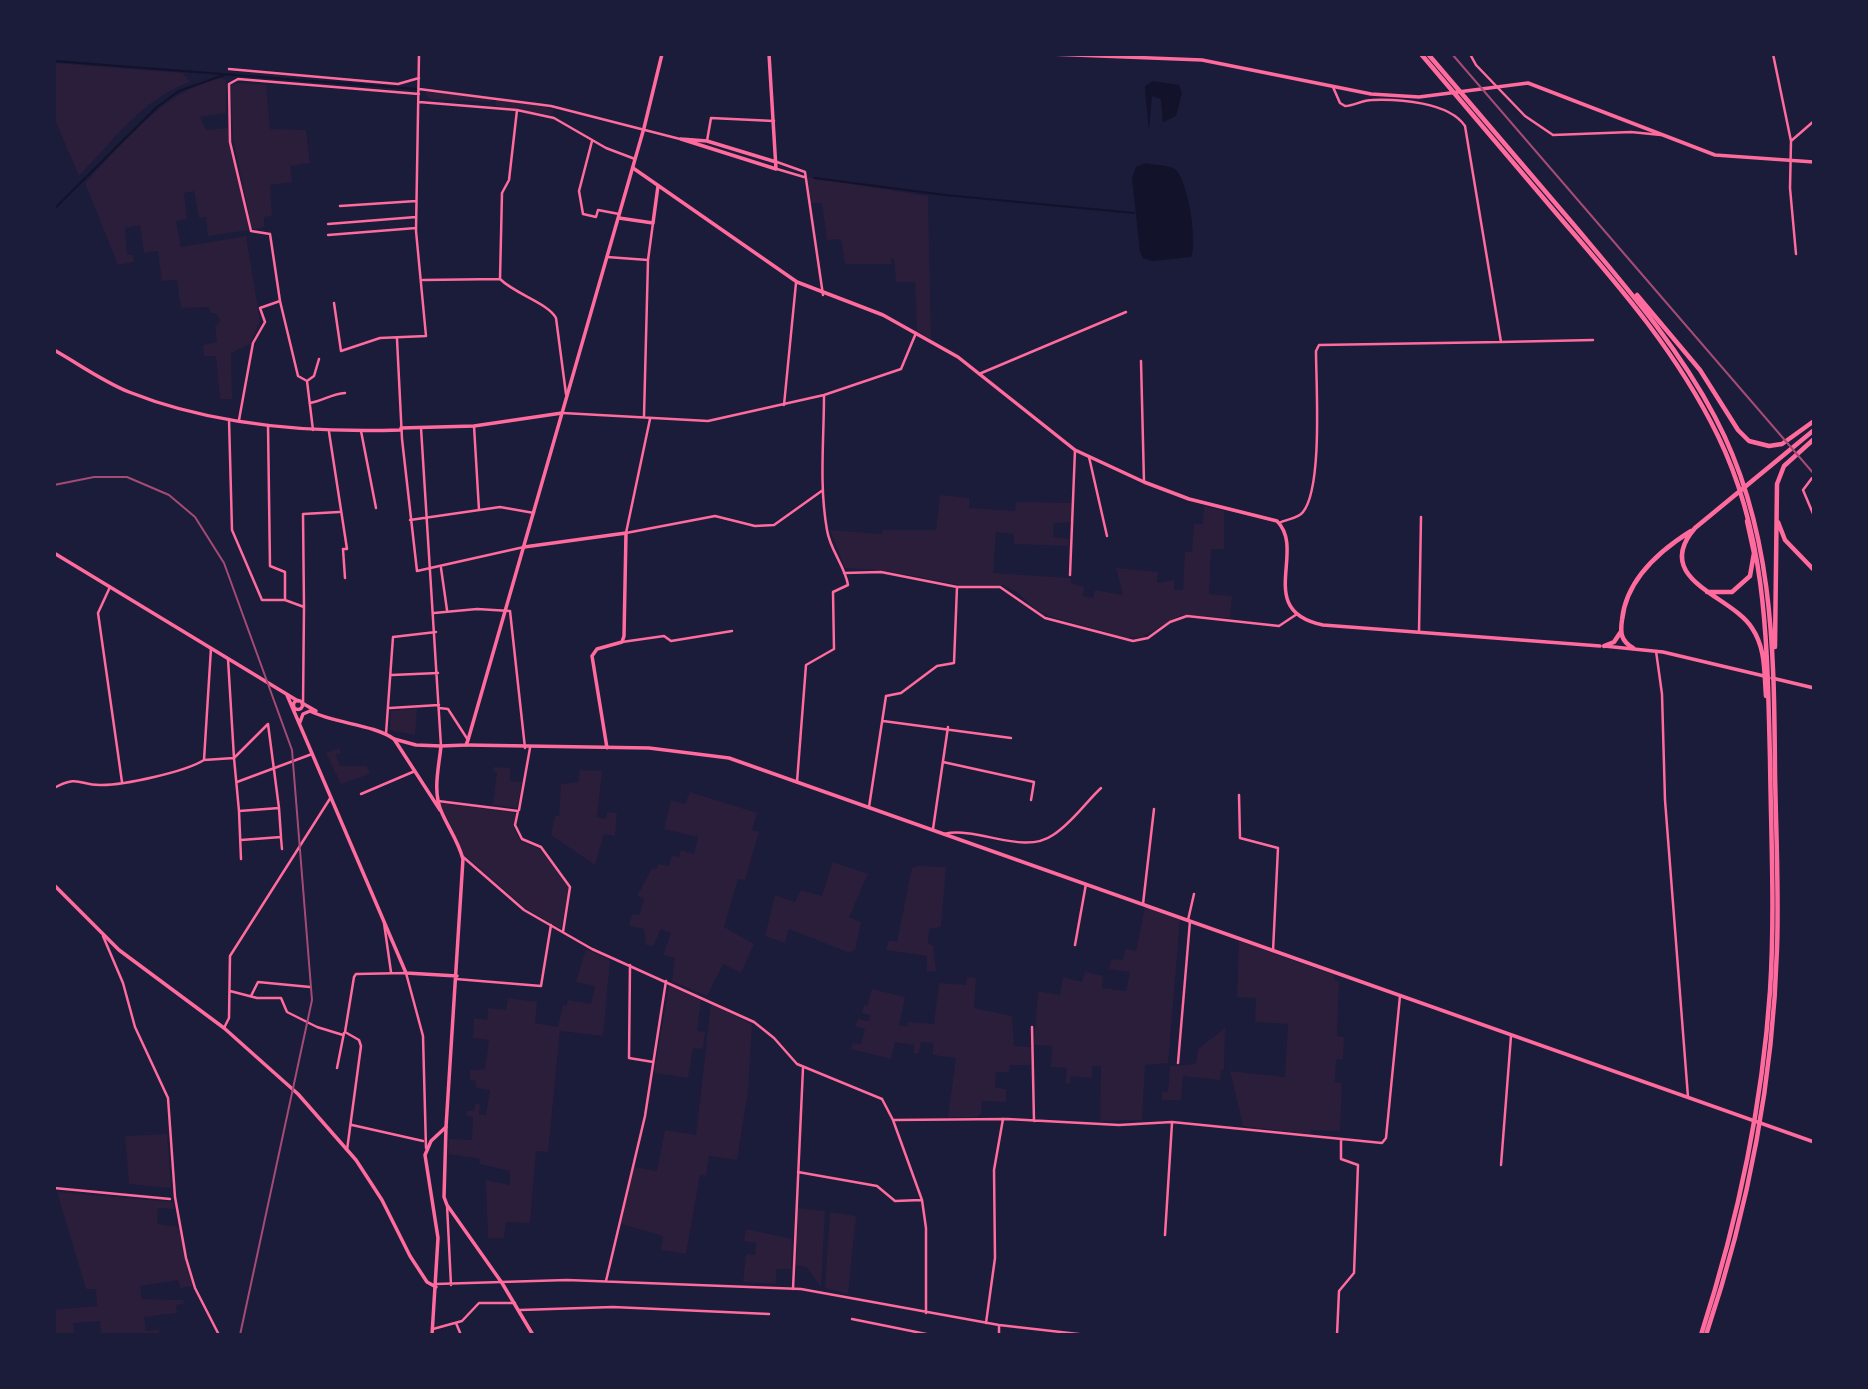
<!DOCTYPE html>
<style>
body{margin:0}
#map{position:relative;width:1868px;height:1389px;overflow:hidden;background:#1b1b3a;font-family:"Roboto Serif",serif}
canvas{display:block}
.frame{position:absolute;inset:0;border:56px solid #1b1b3a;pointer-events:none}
</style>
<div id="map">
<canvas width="1868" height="1389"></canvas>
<div class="frame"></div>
</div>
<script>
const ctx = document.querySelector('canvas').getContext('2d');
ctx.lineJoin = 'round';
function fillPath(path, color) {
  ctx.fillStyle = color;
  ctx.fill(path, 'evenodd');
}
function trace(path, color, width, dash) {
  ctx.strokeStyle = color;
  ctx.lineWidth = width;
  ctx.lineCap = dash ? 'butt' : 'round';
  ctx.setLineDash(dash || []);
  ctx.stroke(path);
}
const green = new Path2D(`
 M54 63 183 73 190 82C142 99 113 141 79 176L54 118Z
 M220 78 226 80V113L200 117 206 130 228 128 249 230 208 236 206 217 199 218 194 191 184 193 187 219 176 221 181 247 246 236 260 321 250 344 231 353 232 399H220L216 356H204L203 345 217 342 215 326 220 321 216 313H211L208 307 181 308 177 280 162 281 158 251 144 253 140 225 125 228 127 255H133L134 262 118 265 85 183C123 143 163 91 220 78Z
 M237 83 266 85 270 129 306 130 310 163 290 166 292 182 270 185 272 216 264 217V227L252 229 233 139 231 85Z
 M427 92 491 98V102L430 99 425 95Z
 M496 99 554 109 552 115 495 106Z
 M808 177 928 196 931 339 917 331 915 282H896L894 259H891V264H845L841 239 827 240 822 203H810Z
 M940 495 969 498V508L1015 511 1016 502 1072 503V522L1054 523 1053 537 1069 539V546L1014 544V534L996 532 993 573 1070 578 1071 583 1084 587 1083 596 1093 598 1095 590 1123 595 1116 568 1158 572 1157 583 1174 580V590H1183L1185 552H1192L1194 524H1203L1204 506 1224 511V549H1211L1209 594 1232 596 1230 618 1181 615 1142 637 1127 638 1052 617 1036 610 1017 592 1002 585H961L881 570 845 568 830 530 882 534 883 530H936Z
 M417 708 415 735 390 730 391 711Z
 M339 748 341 753 336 755 340 766H367L370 774 341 784 326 753Z
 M494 767 510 768V781L522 782 517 808 493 805 497 772 493 771Z
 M580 770 602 771 597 817 606 819 607 812 617 813 615 836 604 834 595 865 551 835 555 816H559L561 784 578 782Z
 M690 792 757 813 752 830 759 832 745 880 738 879 724 927 754 944 741 973 723 964 707 996 672 981 675 958 663 955 671 933 661 929 653 946 646 945 644 929 629 926 632 915H639L644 899 637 896 652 868 657 869 658 864 669 866 672 855 679 857 681 850 694 854 698 837 664 829 671 800 685 804Z
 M440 803 516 813 513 826 520 841 540 849 569 887 561 929 525 908 464 855Z
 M833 862 868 874 849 917 861 922 855 950 850 953 789 929 785 943 765 936 775 895 795 902 801 890 822 896Z
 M917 866 946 867 941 927 929 929 928 944 933 945 936 971H927V956L886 950 889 940 897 942 912 868Z
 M1145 907 1180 920 1168 1063 1145 1065 1142 1120 1100 1121 1101 1066H1092V1078L1071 1076 1070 1084 1065 1083 1067 1068 1051 1067 1052 1046 1034 1045 1038 991 1060 995 1063 977 1082 982 1085 972 1103 976 1102 988 1126 991 1130 972 1109 969 1111 959 1123 960 1125 949 1136 951Z
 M1239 941 1334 975V980L1339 981 1337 1036 1344 1037 1343 1059H1336L1335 1082 1342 1083 1340 1131 1311 1130 1310 1134 1243 1126 1230 1071 1285 1077 1288 1024 1255 1022 1256 998 1237 997Z
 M586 949 610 960 603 1036 560 1031 548 1152 536 1151 530 1223 506 1222 504 1238H488L486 1180 510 1185V1171L479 1164 480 1159 448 1154 449 1139 472 1140 473 1117 466 1116 467 1111H474L475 1104H480L479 1114 486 1115 490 1090 476 1088V1081L470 1080V1070L485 1069 489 1040 473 1038 474 1018 487 1020 488 1008 506 1010 508 998 537 1002 535 1023 558 1027 563 1005 566 1006 568 1000 591 1004 595 986 576 982Z
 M967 977 976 978 974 1008 1012 1016 1014 1046 1031 1047 1030 1065H1010L1009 1072H996L995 1088 1006 1089V1102L982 1101 981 1114 977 1117H948L956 1058 933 1055V1043L921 1042 919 1053H914V1045L895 1042 891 1059 851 1049 853 1043 861 1044 865 1029 855 1026 858 1019 869 1021 870 1015 862 1013 864 1005 867 1006 872 989 905 997 899 1026H907L908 1022 934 1024 939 983 966 985Z
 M669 985 701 1000 697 1031 705 1032 703 1049 693 1048 688 1078 654 1073Z
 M711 1003 752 1024 748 1091 737 1160 709 1156 706 1176 700 1175 686 1254 661 1250 663 1236 621 1224 634 1167 657 1171 665 1130 696 1135Z
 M1225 1028 1224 1070H1221L1220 1080 1183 1076 1181 1100H1162V1092H1168L1170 1066 1196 1064 1198 1049Z
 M167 1134 171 1188 129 1184 125 1136Z
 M57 1192 173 1202 174 1209 158 1208 157 1224 178 1227 193 1286 180 1288 178 1280 140 1286 142 1299 183 1300 184 1304 176 1305 177 1313 144 1317 146 1331 159 1330 160 1335H101L100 1321 73 1323 75 1335H54V1310L97 1306 96 1289H86Z
 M798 1208 825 1211 821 1287 807 1267 796 1265Z
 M830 1212 856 1216 848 1294 825 1288Z
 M746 1229 792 1239 791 1269H776V1284L743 1282 746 1254 755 1255 756 1243 744 1241Z`);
const water = new Path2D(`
 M1153 81 1179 85 1182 93 1176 116 1163 122 1161 99 1152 96 1149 130 1145 92V86Z
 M1146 163C1154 165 1166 165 1173 168 1188 175 1198 244 1191 257L1152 261 1143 258 1140 252 1132 178 1136 167Z`);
const stream = new Path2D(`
 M54 61 416 89
 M814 178 945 195 1134 213
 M54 209 157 107 179 91 224 75`);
const minor = new Path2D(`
 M1470 54 1476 65 1525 116 1553 135 1631 132 1661 135
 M1773 54 1791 141 1790 188 1796 254
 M229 69 398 84 419 78
 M419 89 551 106 680 139
 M419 102 517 110 554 118 606 148 635 159
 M592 141 579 191 583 214 596 217 598 210 619 214
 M707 141 711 118 774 121
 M1791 141 1814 121
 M777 162 805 172 823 295
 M777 169 804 177
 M340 206 416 201
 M328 224 416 217
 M328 235 416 228
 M607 257 648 260
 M500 279 502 193 509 180 517 110
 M423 280 500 279C515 294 548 303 556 318L566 394
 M280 301 270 234 251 231 230 142 229 84 238 79 419 94
 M334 303 341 351 380 338 426 336 416 231 419 54
 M397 339 402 439 417 571 524 547
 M1501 342 1593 340
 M1141 361 1144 482
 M979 374 1126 312
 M310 403C323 401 331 394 345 393
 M784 405 796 283
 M563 413 708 421 824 395 901 369 916 333
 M644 416 648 260 653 223
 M229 419 232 530 262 600H285L304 607 303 706
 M650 419 626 533 715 516 755 526 774 525 823 490
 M239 420 253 343 265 322 260 308 280 301 298 376 307 381
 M268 425 270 566 285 572V600
 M474 426 479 510
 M421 428 441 746
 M313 430 307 381 314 376 319 359
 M361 431 376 508
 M329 432 347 549H343L345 578
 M1089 457 1107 536
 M1812 478 1803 490 1814 516
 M410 520 500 507 534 513
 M1279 523C1286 519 1298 519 1303 512 1323 487 1316 384 1316 351L1319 345 1501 342 1465 126C1449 102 1399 99 1372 100 1362 100 1354 106 1345 106L1340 103 1333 87
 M441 568 447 610
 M844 573 881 572 957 587H1000L1045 618 1133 641 1148 638 1170 622 1187 616 1279 626 1297 614
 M1070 575 1075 450
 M110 587 98 613 122 782
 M304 607 303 514 339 512
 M434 613 477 609 510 611 525 748
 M1419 632 1421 517
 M622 642 664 636 671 641 732 631
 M1656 651 1662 694 1665 800 1688 1097
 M392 675 438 673
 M390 708 439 705
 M439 708 448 709 468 740
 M883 721 1011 738
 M268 724 279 808 239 811 234 758Z
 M386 734 393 637 436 632
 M204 760 234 758 228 659
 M943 762 1034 782 1031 800
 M237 782 312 754
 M797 782 806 665 834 649 833 592 848 585C845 566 830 550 827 530 819 485 824 441 824 395
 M54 788C80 774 79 786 102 785 124 785 185 772 204 760L211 648
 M361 794 415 771
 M1239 795 1240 838 1278 848 1273 951
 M438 801 518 811 515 825 522 839 541 847 570 887 563 932
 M869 807 886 696 901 693 937 666 954 663 957 587
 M519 810 530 748
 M239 811 241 859
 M933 829 948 727
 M944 834C978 826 1023 856 1053 835 1072 823 1085 803 1101 788
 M281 838 282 849
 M241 840 281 837 279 808
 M462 856 524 910 592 949 754 1022 774 1038 797 1064 882 1099 893 1120 922 1200 926 1228V1313
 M1143 904 1154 809
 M1188 920 1194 894
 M384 923 391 972
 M103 936 123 983 135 1027 168 1098 175 1197 186 1258 195 1288 219 1335
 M1075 945 1086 884
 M630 965 629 1058 653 1062
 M456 979 541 986 551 925
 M230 991 257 998H281L287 1012 317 1027 343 1035
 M251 996 258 982 310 987
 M1032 1027 1034 1121
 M224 1028 229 1018 230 956 331 797
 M1178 1063 1190 921
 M337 1068 344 1033
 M893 1120 1007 1119 1119 1125 1172 1122 1382 1143 1386 1138 1400 996
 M352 1125 423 1141
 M347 1150 361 1046 359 1040 345 1032 354 977 356 974 406 973 423 1036 426 1148
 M1501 1165 1511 1036
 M798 1172 877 1186 895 1201 921 1200
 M54 1188 170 1199
 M447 1205 451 1285
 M1165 1235 1172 1123
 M606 1281 645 1116 666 981
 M436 1284 567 1280 801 1289 999 1325 1087 1335
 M793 1289 803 1068
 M520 1310 613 1307 769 1314
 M852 1319 931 1335
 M456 1323 461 1335
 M986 1323 995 1258 994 1170 1003 1119
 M433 1329 462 1321 479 1303H515
 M999 1335V1325
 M1337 1335 1339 1291 1354 1273 1358 1165 1341 1159V1140`);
const tertiary = new Path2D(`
 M1049 54 1202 60 1371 94 1419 97 1528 83 1715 155 1814 162
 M681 139 776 169 769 54
 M681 139 707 141 776 162
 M633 168 797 282 883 315 958 357 1075 450 1144 482 1189 499 1277 521C1307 551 1254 611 1323 625L1600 646
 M619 218 653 223 658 186
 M54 350C79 364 102 381 129 392 214 426 310 433 401 430
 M401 428 474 426 562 413
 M524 547 626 533 624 636 622 642 597 649 592 656 607 748
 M1604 646 1663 652 1764 676
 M1772 678 1814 688
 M394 739 416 745 441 746
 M466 745 649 748 729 758 1814 1142
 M54 885 119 950 224 1028 298 1094 356 1160 382 1200 410 1256 427 1282 436 1287
 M446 1127 444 1197 447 1205 502 1283 533 1335`);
const secondary = new Path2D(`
 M54 553 298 701
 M287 695 406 973 457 976
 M293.5 705a4.5 4.5 0 1 1 9 0a4.5 4.5 0 1 1-9 0Z
 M302 703 316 711
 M300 722 303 714 310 711C336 724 372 724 394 739L440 810
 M432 1335 438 1238 425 1155 431 1141 446 1127 463 859C458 841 449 829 442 813 432 792 439 767 441 746L466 745 468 740 644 128 662 54`);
const trunk = new Path2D(`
 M1421 54C1468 109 1515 165 1562 220 1621 288 1678 354 1718 436 1768 539 1767 647 1770 759 1771 836 1775 914 1770 991 1762 1109 1737 1223 1701 1335
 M1428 54C1476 111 1525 168 1574 225 1626 287 1677 345 1715 417 1774 529 1774 650 1775 773 1776 832 1779 891 1777 949 1773 1081 1748 1210 1706 1335
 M1637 295 1700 370 1738 430 1749 441 1769 446 1782 444 1814 421
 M1778 522 1785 540 1814 570
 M1707 592H1732L1750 576 1754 553 1747 521
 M1604 646 1614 642 1620 633
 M1775 647 1777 484 1784 466 1814 439
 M1633 648C1621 641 1620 633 1622 620 1626 580 1659 551 1691 531
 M1766 696C1764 672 1766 649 1752 628 1733 596 1650 580 1695 528L1814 430`);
const rail = new Path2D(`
 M1452 54 1814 474
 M54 485 94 477H127L169 495 195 517 224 563 292 750 312 1000 240 1335`);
fillPath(green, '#2a1e3b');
fillPath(water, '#12122b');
trace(stream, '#12122b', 2);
trace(minor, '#ff6b9d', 2.5);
trace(tertiary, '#ff6b9d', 3.5);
trace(secondary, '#ff6b9d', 3.5);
trace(trunk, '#ff6b9d', 4.5);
trace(rail, '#a44b75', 2);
</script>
